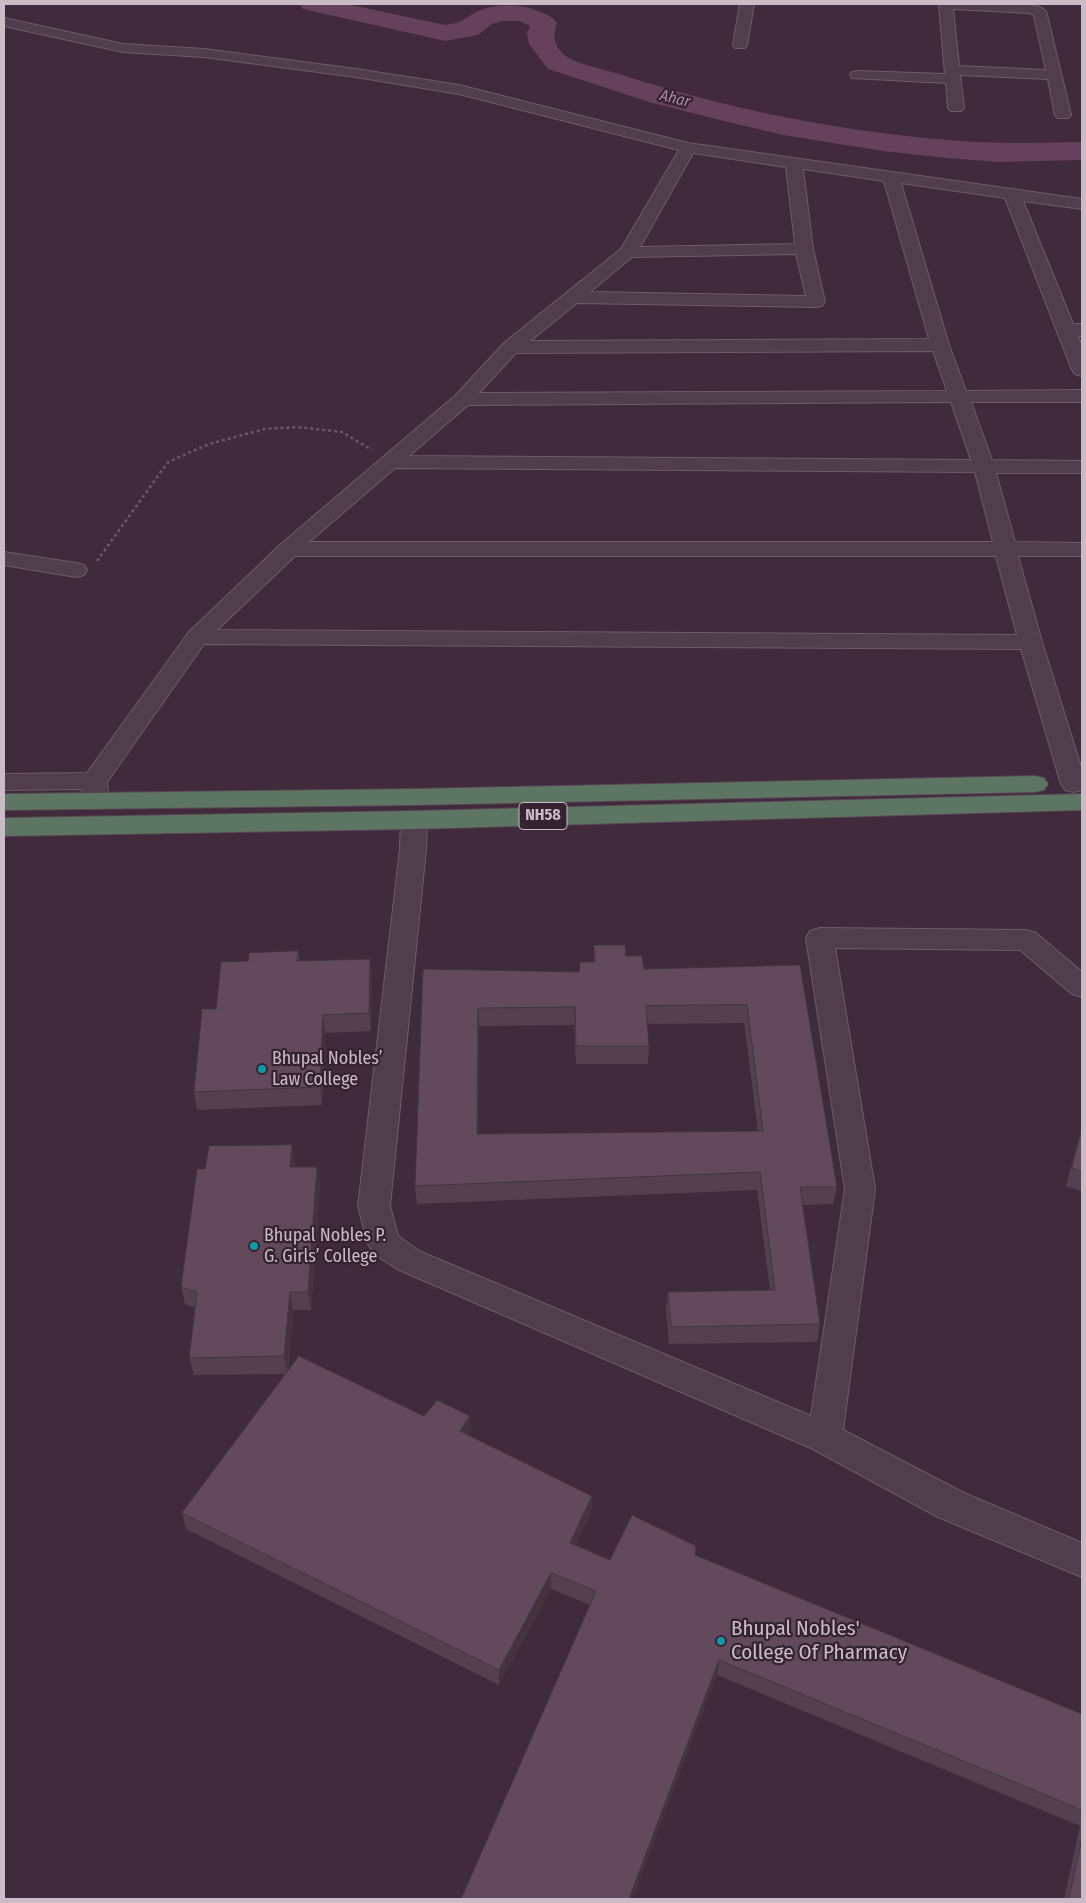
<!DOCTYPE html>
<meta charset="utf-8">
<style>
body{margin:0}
#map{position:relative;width:1086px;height:1903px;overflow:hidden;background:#412a3b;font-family:"Fira Sans Condensed",sans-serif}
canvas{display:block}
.frame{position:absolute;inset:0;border:5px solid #cbbbc6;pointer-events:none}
</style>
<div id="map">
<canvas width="1086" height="1903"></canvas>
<div class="frame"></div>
</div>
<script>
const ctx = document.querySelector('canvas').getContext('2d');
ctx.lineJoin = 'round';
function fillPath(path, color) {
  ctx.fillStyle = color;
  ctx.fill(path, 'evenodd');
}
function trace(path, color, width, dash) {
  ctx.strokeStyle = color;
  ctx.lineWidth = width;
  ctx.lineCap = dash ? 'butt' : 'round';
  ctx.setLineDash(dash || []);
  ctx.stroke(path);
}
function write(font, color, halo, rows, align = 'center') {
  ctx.font = font + ' "Fira Sans Condensed",sans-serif';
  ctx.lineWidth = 4.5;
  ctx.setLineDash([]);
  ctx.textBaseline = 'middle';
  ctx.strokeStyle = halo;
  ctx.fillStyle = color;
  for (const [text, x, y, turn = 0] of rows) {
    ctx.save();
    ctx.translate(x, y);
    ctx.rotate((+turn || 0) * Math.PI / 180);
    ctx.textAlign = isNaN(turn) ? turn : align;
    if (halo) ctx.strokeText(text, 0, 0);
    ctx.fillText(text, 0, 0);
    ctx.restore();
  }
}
const river = new Path2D(`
 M299 4H346L445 25C460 23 461 21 473 14 492 3 518 3 538 11 545 14 552 16 557 23 552 36 554 47 566 56 572 62 605 70 616 73 724 108 836 131 949 140 994 144 1037 143 1082 142V160L998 162 947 158 883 151 783 135 724 121 649 102 548 69 529 44 527 33 530 26 519 21H502L492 24 478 35 445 41 303 9Z`);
const path = new Path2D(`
 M97 561 168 462 209 444 265 429 297 427 342 432 372 450`);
const minor = new Path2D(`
 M740 4H754L747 45 745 48H735L733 45Z
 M939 4H1026L1040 7 1046 11 1071 115 1068 118H1058L1055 115 1048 79 960 75 964 108 961 111H951L948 108 946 83 852 78 850 75 852 72 857 71 945 74ZM953 9 1030 13 1034 16 1046 70 959 66Z
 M4 18 123 44 204 49 356 69 459 85 688 143 1082 199V209L1023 201 1073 324H1082V336H1078L1082 347V376L1075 374 1072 370 1005 198 901 183 949 345 966 391 1082 390V402H971L992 460 1082 461V473H996L1015 542 1082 543V556H1018L1042 642 1082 770V790L1074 792 1065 790 1061 784 1021 649 204 644 107 782 109 801 105 807 96 809 87 807 83 801 82 789 4 790V774L87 773 189 632 281 544 456 395 504 343 621 249 679 150 459 94 356 77 204 57 123 52 4 26ZM693 153 786 167 795 244 640 247ZM803 169 884 181 929 339 530 341 577 303 816 307 822 306 825 302 813 249ZM796 254 806 296 590 292 632 257ZM933 351 947 391 479 393 516 353ZM951 402 971 460 409 456 468 405ZM395 468 975 472 993 542H309ZM295 556H996L1017 635 217 630Z
 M4 552 76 563 84 565 87 570 84 575 76 577 4 565Z
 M414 811 423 814 427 820 426 849 390 1206 398 1236 419 1251 811 1416 845 1189 806 938 810 931 820 928 1026 930 1036 933 1082 972V997L1072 994 1020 950 835 948 875 1189 843 1430 964 1493 1082 1543V1577L938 1517 813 1449 397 1269 373 1253 368 1244 358 1206 400 849 401 820 405 814Z`);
const highway = new Path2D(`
 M1035 776 1044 778 1048 784 1044 790 1035 792 415 805 4 810V794L415 789Z
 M1082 794V810L414 829 4 836V818L414 811Z`);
const wall = new Path2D(`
 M594 945 626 956 644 969 800 965 837 1187 833 1204 803 1205 820 1324 817 1342 669 1344 666 1309 668 1292 770 1290 757 1190 417 1204 415 1186 423 969 579 972 594 962ZM744 1023 758 1131 478 1134 479 1026 574 1025 576 1064H648L649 1046 647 1024Z
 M298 951 300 961 370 959 372 977 371 1031 325 1033 322 1105 197 1110 194 1092 248 961Z
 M1082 1125V1191L1066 1186Z
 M292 1145 295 1163V1167H317L320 1184 311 1310H293L288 1371 424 1416 471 1433 469 1436 592 1496 591 1512 576 1545 610 1560 695 1555 1082 1714V1899H1064L1080 1826 717 1675 590 1605 551 1589 499 1685 186 1529 182 1513 286 1374 194 1375 189 1358 196 1308 185 1304 181 1287Z`);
const shadedWall = new Path2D(`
 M370 959 372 977 371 1031 369 1013Z
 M478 1008 479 1026 477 1152V1134Z
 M323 1015 325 1033 322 1105 320 1087Z
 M292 1145 295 1163 293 1185 290 1167Z
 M317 1167 320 1184 311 1310 308 1292Z
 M290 1292 293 1310 287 1374 284 1356Z
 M470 1416 471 1433 462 1448 460 1431Z
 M592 1496 591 1512 570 1558V1543Z
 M551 1573V1589L499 1685V1670Z
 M719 1660 717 1675 633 1899H629Z`);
const building = new Path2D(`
 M594 945H625L626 956H642L644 969 800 965 837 1187H800L820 1324 671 1327 668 1292 775 1290 760 1172 415 1186 423 969 579 972 580 962H595ZM747 1005 763 1131 477 1134 478 1008 575 1007 576 1046H649L646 1006Z
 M298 951 297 961 370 959 369 1013 323 1015 320 1087 194 1092 202 1009H216L221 962 248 961 249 953Z
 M1082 1129V1172L1072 1168Z
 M292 1145 290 1167H317L308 1292H290L284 1356 189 1358 197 1292 181 1287 197 1169H205L209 1146Z
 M299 1356 424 1416 437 1400 470 1416 460 1431 592 1496 570 1543 610 1560 632 1515 696 1546 695 1555 1082 1714V1810L719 1660 629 1899H461L596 1591 551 1573 499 1670 182 1513Z
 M1082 1839V1899H1069Z`);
const markers = [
 [262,1069,5,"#0f9aa8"],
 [254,1246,5,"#0f9aa8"],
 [721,1641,5,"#0f9aa8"]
];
const farWaternames = [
 ["Ahar",675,99,14]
];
const shields = [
 [543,816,48]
];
const shieldNames = [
 ["NH58",543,816]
];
const poiNames = [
 ["Bhupal Nobles’",272,1059],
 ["Law College",272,1080],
 ["Bhupal Nobles P.",264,1236],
 ["G. Girls’ College",264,1257]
];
const nearPoinames = [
 ["Bhupal Nobles'",731,1629],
 ["College Of Pharmacy",731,1653]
];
fillPath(river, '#65415c');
trace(minor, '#6e5c69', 2);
trace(highway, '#584653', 2);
trace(path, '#68596b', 2.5, [3, 3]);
fillPath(minor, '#513e4c');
fillPath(highway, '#5c7663');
fillPath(wall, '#54404f');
fillPath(shadedWall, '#453440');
fillPath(building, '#624a5c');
trace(building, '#453440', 1);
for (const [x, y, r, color] of markers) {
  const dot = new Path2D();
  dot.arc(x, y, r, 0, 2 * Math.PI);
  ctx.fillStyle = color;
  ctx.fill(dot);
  trace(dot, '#362331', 2);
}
write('italic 16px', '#ae86a4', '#362331', farWaternames);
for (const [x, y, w] of shields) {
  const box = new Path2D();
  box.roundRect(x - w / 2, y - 13.5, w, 27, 4);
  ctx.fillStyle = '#362331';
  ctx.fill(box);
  trace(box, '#cbbbc6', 1);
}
write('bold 16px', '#cbbbc6', null, shieldNames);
write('18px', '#cbbbc6', '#362331', poiNames, 'left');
write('21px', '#cbbbc6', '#362331', nearPoinames, 'left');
</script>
